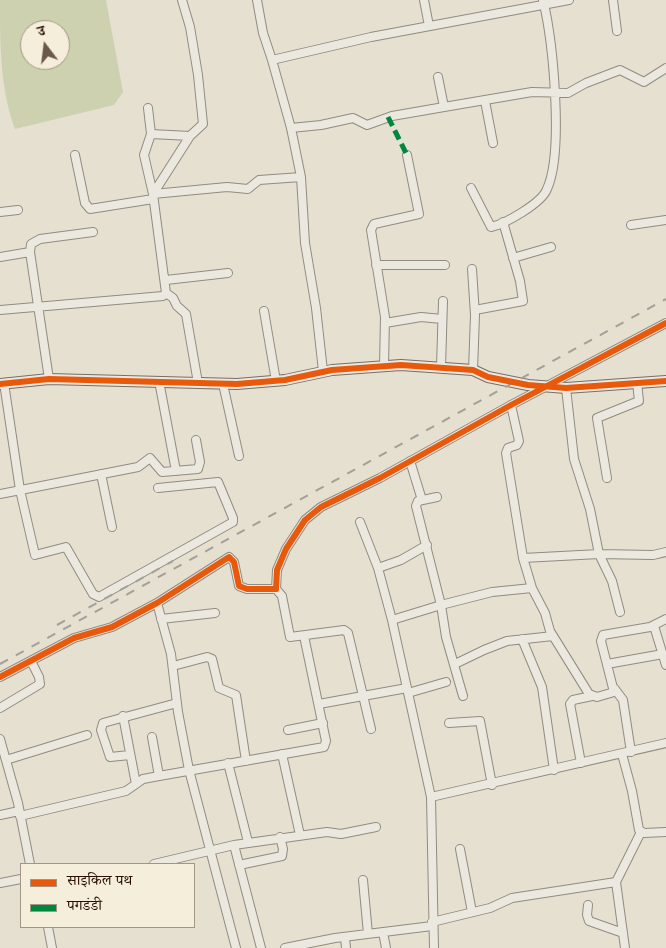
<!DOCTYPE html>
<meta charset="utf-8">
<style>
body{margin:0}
#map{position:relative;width:666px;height:948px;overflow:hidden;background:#e5e0d0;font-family:"Old Standard TT","Noto Serif Devanagari",serif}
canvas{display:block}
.legend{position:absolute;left:20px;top:863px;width:175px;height:65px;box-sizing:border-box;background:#f4eedb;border:1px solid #a29585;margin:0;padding:6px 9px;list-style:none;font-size:15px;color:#280f03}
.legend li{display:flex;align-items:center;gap:10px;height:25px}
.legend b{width:25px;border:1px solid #a29585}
.north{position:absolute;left:20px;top:20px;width:50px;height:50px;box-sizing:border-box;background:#f4eedb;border:1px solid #a29585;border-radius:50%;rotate:345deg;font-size:14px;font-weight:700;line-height:20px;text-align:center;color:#280f03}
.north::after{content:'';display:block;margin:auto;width:18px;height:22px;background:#6a584b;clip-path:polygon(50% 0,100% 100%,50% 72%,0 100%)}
</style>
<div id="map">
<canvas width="666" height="948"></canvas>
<ul class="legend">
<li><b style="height:6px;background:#e8590c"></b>साइकिल पथ</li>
<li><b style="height:6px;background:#00873e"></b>पगडंडी</li>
</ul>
<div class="north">उ</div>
</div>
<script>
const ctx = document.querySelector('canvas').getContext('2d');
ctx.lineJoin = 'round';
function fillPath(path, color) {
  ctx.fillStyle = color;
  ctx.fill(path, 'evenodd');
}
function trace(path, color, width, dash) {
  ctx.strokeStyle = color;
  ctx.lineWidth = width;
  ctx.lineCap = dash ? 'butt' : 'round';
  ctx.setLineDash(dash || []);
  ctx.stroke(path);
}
const green = new Path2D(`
 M0 0H106L123 92 114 105 15 129C0 89 0 43 0 0ZM30 30H60V60H30Z`);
const street = new Path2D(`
 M257 0 263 33 272 60
 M424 0 429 26
 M613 0 617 31
 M438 77 444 107 532 92 568 93 586 83 620 70 644 82 666 68
 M485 101 493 143
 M291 128 321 125 353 118 367 125 392 116 444 107
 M151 134 190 136 203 124 198 75 190 27 182 0
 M75 155 85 203 90 209 153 199
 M301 177 305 243 316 308 323 371
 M471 188 491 227C505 224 542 203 547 189 564 152 553 41 543 0
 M153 194 227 187 248 189 259 180 301 177 291 128 272 60 371 37 569 0
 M153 194 190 136
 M0 212 18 210
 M631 225 666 220
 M0 257 30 252
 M513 258 551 247
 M376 265H445
 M472 269 475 315 473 370
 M166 280 228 273
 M166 293 173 298 177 306 186 314 198 383
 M0 310 163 296 166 293 153 194 144 155 151 134 148 108
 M475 310 523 301 520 281 503 222
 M264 311 276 381
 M385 323 421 317 442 319
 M384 366 385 317 371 230 374 224 419 214 407 155
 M441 367 443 301
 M49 379 30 252 31 244 40 239 93 232
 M159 381 176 471
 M4 383 20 490 35 555 66 547 93 594 99 597 233 522V518L218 482 158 488
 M223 384 239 456
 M566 388 574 459 590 509 599 554 612 581 620 612
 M511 405 519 441 517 445 508 448 506 453 523 558 532 588 545 613 550 631 589 694 597 697 614 692 601 641 603 635 650 627 666 619
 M410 461 422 500
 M101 474 112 527
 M607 478 597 418 639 401 637 382
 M0 494 138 467 150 458 162 472 198 469 200 462 196 440
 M437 497 418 501 416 506 441 605 492 592 532 588
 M360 522 378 568
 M427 545 401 560 378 568 392 620 441 605 446 637 463 696
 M523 558 599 554 653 555 666 552
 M276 589 282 596 290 637 344 630 348 633 371 729
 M157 603 171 654 178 712 189 770 236 948
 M161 619 215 613
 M392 620 431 797
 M654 626 666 665
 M522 639 542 687 554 770
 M455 664 484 650 507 641 553 636
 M607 664 663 654
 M173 666 207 657 212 659 219 688 236 695 246 761
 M0 677 74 638 112 627 157 603 229 557 234 562 239 586 247 589H276L277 570 286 549 305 520 321 507 380 478 511 405 666 323
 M614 688 623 700 631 752
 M408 693 446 682
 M319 704 407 688
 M0 708 40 684 39 677 31 661
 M123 716 136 784
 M449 723 480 721 492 785
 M288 730 323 723
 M152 737 159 776
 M0 739 18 803 30 864
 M282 754 300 835
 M622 754 632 791 639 830 644 833 666 832
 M130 755 110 757 101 730 103 723 177 703
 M6 760 87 735
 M228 763 248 842
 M581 763 570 704 573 700 592 696
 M0 815 19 811
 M20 816 126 791 143 779 159 776 324 747 326 741 304 636
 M234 845 261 948
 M460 849 472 912
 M154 864 234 845 327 832 341 834 376 827
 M239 865 282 856 283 849 280 837
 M363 880 368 934
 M616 882 641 832
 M0 883 21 879
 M588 905 587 915 589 921 623 933
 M432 922 490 908 512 898 616 882 625 948
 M48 927 52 948
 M383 932 386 948
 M345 937 346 948
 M285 948 335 938 432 926
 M434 948 431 797 666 743`);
const secondary = new Path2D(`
 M0 384 49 379 237 384 285 380 332 370 401 365 473 370 488 377 528 385 566 388 666 381`);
const rail = new Path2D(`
 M57 625 173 561
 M0 664 666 299`);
const quiet = new Path2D(`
 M388 117 407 155`);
const cycleway = new Path2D(`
 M0 384 49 379 237 384 285 380 332 370 401 365 473 370 488 377 528 385 566 388 666 381
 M0 677 74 638 112 627 157 603 229 557 234 562 239 586 247 589H276L277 570 286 549 305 520 321 507 380 478 511 405 666 323`);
fillPath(green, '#cdd1af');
trace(street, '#928b81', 10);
trace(secondary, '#766f66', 12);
trace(street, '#ebe8e0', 8);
trace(secondary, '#ebe8e0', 10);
trace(rail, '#a49f98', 2, [9, 9]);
trace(quiet, '#00873e', 5, [10, 5]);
trace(cycleway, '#e8590c', 6);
</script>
